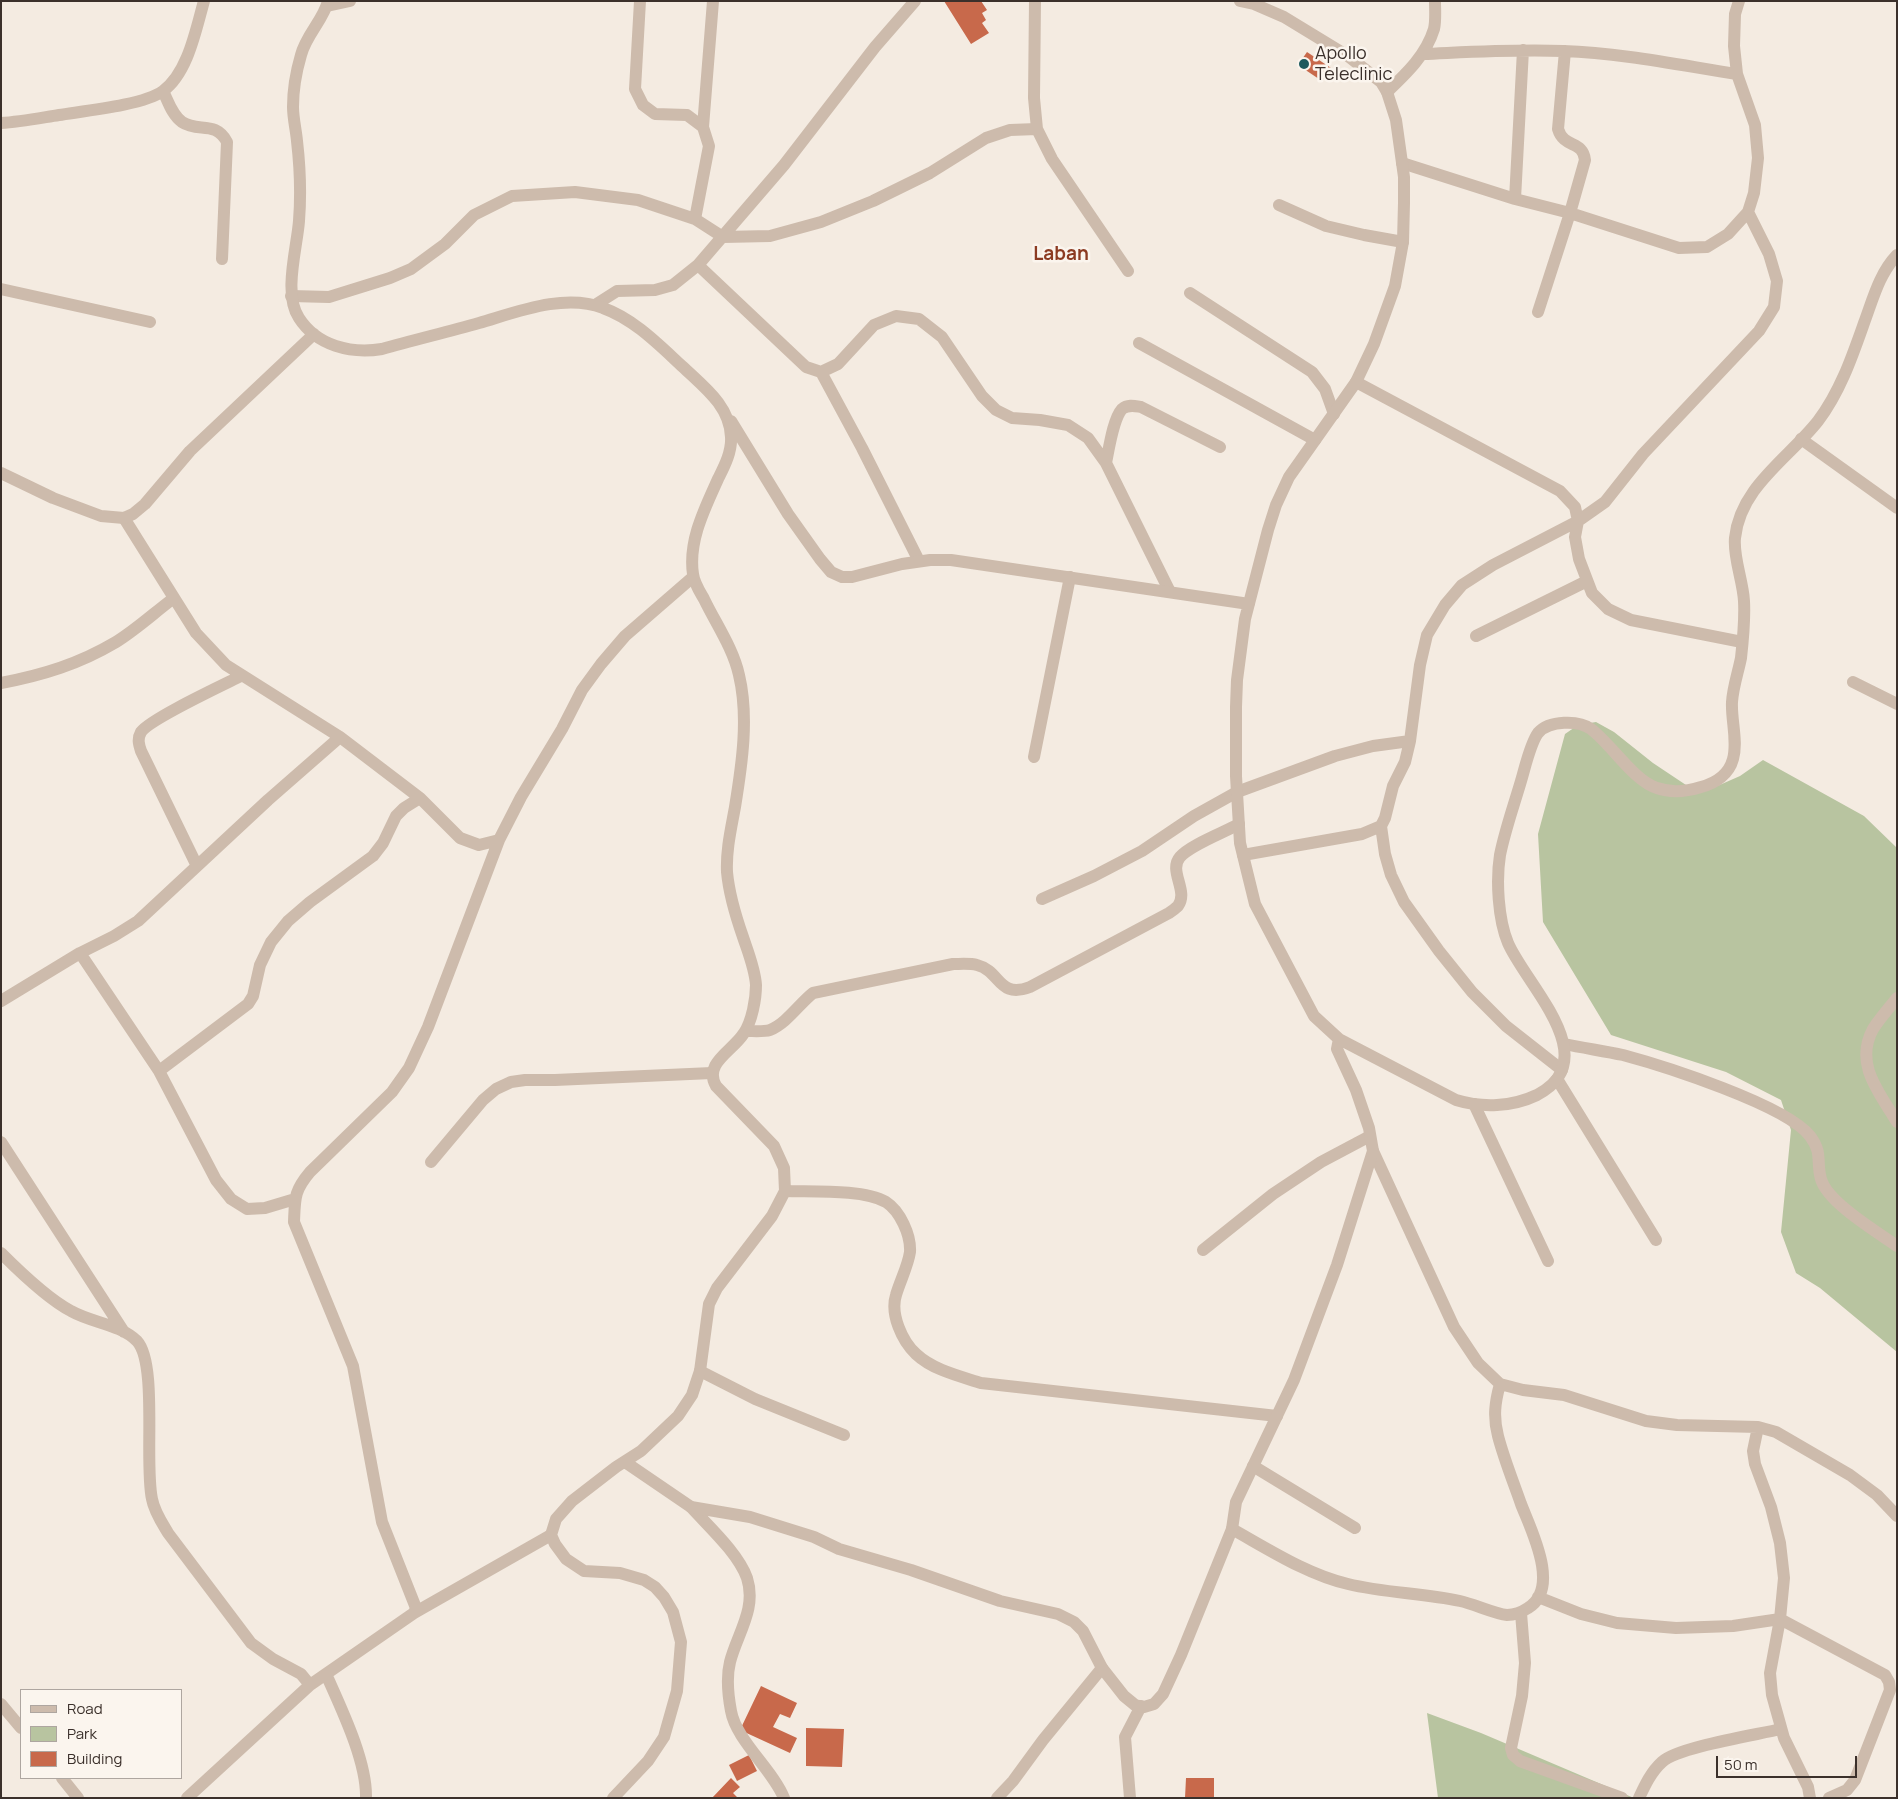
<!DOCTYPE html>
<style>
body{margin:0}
#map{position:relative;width:1898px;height:1799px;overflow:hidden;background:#f4ebe1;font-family:Manrope,sans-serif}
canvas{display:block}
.frame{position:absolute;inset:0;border:2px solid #3b302b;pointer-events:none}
.legend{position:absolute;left:20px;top:1689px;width:162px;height:90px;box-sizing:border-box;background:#fbf5ee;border:1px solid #aea6a0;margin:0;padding:6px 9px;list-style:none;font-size:15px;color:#3b302b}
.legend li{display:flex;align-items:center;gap:10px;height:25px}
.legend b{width:25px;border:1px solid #aea6a0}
.scale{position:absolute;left:1716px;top:1756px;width:141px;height:22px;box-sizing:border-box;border:2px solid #3b302b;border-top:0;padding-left:6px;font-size:15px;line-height:18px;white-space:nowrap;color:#3b302b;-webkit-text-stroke:4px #fbf5ee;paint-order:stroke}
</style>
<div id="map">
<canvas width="1898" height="1799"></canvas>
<div class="frame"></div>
<ul class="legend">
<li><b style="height:6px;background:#cdbbac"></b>Road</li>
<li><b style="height:14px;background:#b8c4a0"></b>Park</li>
<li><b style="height:14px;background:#c8694b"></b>Building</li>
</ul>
<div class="scale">50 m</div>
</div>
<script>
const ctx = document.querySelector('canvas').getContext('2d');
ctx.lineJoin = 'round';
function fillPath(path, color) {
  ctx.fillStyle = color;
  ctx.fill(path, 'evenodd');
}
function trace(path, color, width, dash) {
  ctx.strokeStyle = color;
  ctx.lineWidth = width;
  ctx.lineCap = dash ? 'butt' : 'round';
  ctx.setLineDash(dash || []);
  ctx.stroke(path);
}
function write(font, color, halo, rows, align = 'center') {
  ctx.font = font + ' Manrope,sans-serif';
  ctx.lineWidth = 5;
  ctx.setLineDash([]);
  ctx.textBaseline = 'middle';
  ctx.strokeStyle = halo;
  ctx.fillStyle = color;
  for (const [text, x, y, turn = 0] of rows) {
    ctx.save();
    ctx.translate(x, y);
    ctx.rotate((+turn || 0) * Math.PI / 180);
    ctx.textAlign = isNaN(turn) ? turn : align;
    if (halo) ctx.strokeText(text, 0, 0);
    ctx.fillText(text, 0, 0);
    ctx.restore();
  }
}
const green = new Path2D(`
 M1596 722 1614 732 1653 763 1686 785 1715 787 1740 776 1763 760 1864 816 1897 848V1352L1820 1288 1796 1273 1781 1232 1791 1130 1781 1100 1726 1072 1611 1035 1543 922 1538 834 1565 734 1578 725Z
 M1427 1713 1481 1733 1634 1798H1438Z`);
const building = new Path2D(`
 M944 1H981L987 10 982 13 986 20 982 23 989 33 971 44Z
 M1307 52 1331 68 1322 81 1298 65Z
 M761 1686 797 1703 790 1718 780 1714 773 1727 797 1738 790 1753 740 1730Z
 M806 1728 844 1729 842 1767 806 1766Z
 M749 1755 757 1771 737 1781 729 1765Z
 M731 1778 740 1787 733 1793 738 1798H712Z
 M1186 1778H1214V1798H1185Z`);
const minor = new Path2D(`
 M640 1 635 89 643 105 655 114 687 115 703 127 709 146 695 219
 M1035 1 1034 98 1037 129 1052 159 1128 271
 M327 6 350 1
 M1423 54C1470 52 1516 49 1563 51 1622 53 1679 65 1737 74
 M163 91C168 101 172 115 182 122 198 133 215 120 227 142L222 259
 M1387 92C1407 73 1426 55 1434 29 1436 21 1435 10 1435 1
 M1 123C20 122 40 118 59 115 84 111 144 105 163 91 188 73 196 29 204 1
 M703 127 713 1
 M1402 163 1515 199 1570 213 1679 248 1707 247 1728 234 1748 212 1754 193 1758 158 1755 125 1737 74 1734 46 1735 14 1739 1
 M1515 199 1523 50
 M1279 205 1326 226 1364 235 1403 242
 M698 265 806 367 821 372 838 364 874 325 896 316 919 319 942 337 982 396 996 410 1012 418 1040 420 1068 425 1088 438 1106 463 1170 592
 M1 289 150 322
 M1190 293 1312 372 1325 389 1334 414
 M291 296 329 297 390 278 411 269 445 244 474 215 512 196 575 192 638 200 695 219 723 237 770 236 821 222 873 201 930 173 986 138 1010 130 1037 129
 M595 305 617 291 655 290 673 285 698 265 784 165 875 47 915 1
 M1538 312 1570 213 1585 160C1583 140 1564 149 1558 129L1565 51
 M1139 343 1315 440
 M821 372 862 448 919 561
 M1356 382 1560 491 1575 507 1578 521 1575 537 1579 559 1592 593 1608 609 1631 620 1742 642
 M1801 439 1897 508
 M1106 463C1109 449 1113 419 1122 409 1128 404 1135 406 1141 407L1220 447
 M124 518 196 633 226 665 340 737 420 798 460 838 479 845 499 840
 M1476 636 1587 581
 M1853 682 1897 704
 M1 683C43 675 79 664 116 642 137 629 155 612 174 598
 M1034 757 1070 577
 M1381 826 1385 854 1391 875 1404 902 1439 951 1472 992 1506 1026 1562 1070
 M1243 855 1362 834 1381 826 1385 818 1393 786 1405 762 1410 741 1420 665 1427 635 1445 605 1462 585 1493 565 1578 521 1605 502 1643 454 1759 331 1774 307 1777 281 1769 254 1748 212
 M197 866 141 751C139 745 137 739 141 732 150 719 223 685 241 676
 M1042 899 1094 876 1142 851 1194 816 1237 792 1335 756 1373 746 1410 741
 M80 953 159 1071 216 1180 231 1199 247 1209 265 1208 295 1199
 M1897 998C1889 1008 1880 1018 1873 1029 1854 1064 1879 1092 1897 1122
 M1 1001 80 953 114 936 138 921 268 800 340 737
 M746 1031C754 1031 763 1032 770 1030 787 1023 799 1004 813 993L953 964C960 964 970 963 977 965 1001 971 998 999 1030 987L1169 913C1172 911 1176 908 1178 906 1189 891 1168 871 1180 857 1190 845 1225 832 1239 824
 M1564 1044C1583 1048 1604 1051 1623 1055 1664 1066 1786 1105 1810 1136 1823 1153 1816 1162 1821 1179 1827 1202 1877 1232 1897 1246
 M159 1071 248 1004 253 996 260 965 271 942 288 921 310 902 373 856 383 843 396 816 404 808 420 798
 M1557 1079 1656 1240
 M1474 1104 1548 1261
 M1 1142 124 1332
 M1373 1151 1454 1327 1478 1363 1500 1384 1523 1390 1564 1395 1646 1421 1677 1425 1758 1427 1776 1432 1850 1475 1877 1495 1897 1516
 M431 1162 483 1100 496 1089 511 1082 525 1080H555L712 1073
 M785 1191C812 1192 863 1189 886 1202 900 1211 911 1235 910 1252 908 1266 900 1281 896 1295 890 1314 902 1341 916 1354 933 1370 959 1376 981 1383L1277 1416
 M1203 1250 1273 1194 1321 1162 1370 1136
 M1 1253C18 1270 50 1300 71 1311 92 1323 120 1324 137 1341 158 1364 144 1464 152 1499 154 1511 162 1523 168 1533L251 1643 273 1659 301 1674 310 1685
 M700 1371 755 1399 844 1435
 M1758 1427 1753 1451 1755 1464 1771 1507 1780 1543 1784 1578 1780 1619 1770 1673 1772 1695 1784 1738 1808 1787 1810 1798
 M1253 1466 1355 1528
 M691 1507C709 1527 738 1553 747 1578 757 1609 737 1634 730 1662 726 1678 728 1695 731 1711 736 1740 773 1770 784 1798
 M1232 1529C1268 1549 1308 1575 1348 1584 1385 1593 1423 1593 1460 1601 1474 1604 1495 1614 1507 1615 1515 1615 1522 1612 1528 1608 1561 1588 1531 1530 1521 1504 1513 1481 1504 1459 1498 1436 1493 1417 1495 1402 1500 1384
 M1538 1597 1581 1614 1617 1623 1676 1628 1733 1626 1780 1619 1885 1675 1889 1682 1890 1690 1855 1780 1847 1790 1829 1798
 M414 1613 551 1535
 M1521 1613 1525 1663 1522 1696 1511 1748 1513 1755 1520 1761 1622 1798
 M326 1674C341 1708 367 1761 366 1798
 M1 1704 21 1728
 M62 1778 78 1798
 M187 1798 310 1685 414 1613 416 1608 382 1522 353 1366 294 1222C295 1198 294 1191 310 1172L392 1092 409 1068 428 1027 499 840 521 797 562 729 582 690 601 664 625 636 693 577
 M997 1798 1013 1781 1043 1740 1102 1668
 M1130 1798 1125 1737 1141 1706
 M1639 1798C1645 1785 1651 1772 1662 1762 1678 1747 1756 1735 1781 1729`);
const tertiary = new Path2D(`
 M328 1C324 19 306 35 301 55 296 72 293 90 293 107 293 118 296 130 297 141 300 167 301 195 299 221 297 248 283 294 299 318 317 346 351 354 382 349 414 340 447 332 479 323 517 312 564 293 603 308 634 319 659 345 683 367 704 387 730 406 731 437 732 452 724 467 718 479 705 508 688 541 693 574 694 583 700 592 704 599 716 624 733 648 739 675 749 717 742 764 735 807 731 829 726 850 727 872 729 894 736 917 743 937 748 952 755 969 756 985 756 999 752 1021 744 1033 733 1051 703 1063 716 1086L774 1146 784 1168 785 1191 772 1216 717 1288 709 1304 700 1371 692 1395 678 1416 641 1451 616 1467 572 1501 556 1519 551 1535 555 1544 566 1559 584 1571 620 1573 644 1580 655 1587 664 1597 673 1612 681 1642 677 1691 664 1737 648 1761 613 1798
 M1240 1 1254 4 1284 17 1348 56 1381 82 1387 92 1396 120 1404 177V203L1403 242 1395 286 1374 344 1356 382 1289 477 1276 505 1268 530 1245 619 1237 680 1236 707V776L1240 843 1255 904 1314 1016 1339 1039 1456 1100C1482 1108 1512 1107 1537 1095 1606 1059 1526 985 1508 943 1498 919 1496 880 1500 855 1505 830 1514 805 1521 781 1525 768 1530 744 1538 733 1549 720 1579 720 1591 729 1612 745 1634 781 1657 788 1671 793 1688 791 1701 787 1716 783 1729 774 1733 759 1738 741 1731 720 1732 702 1733 687 1738 673 1741 658 1743 640 1745 619 1744 601 1743 581 1733 557 1735 538 1740 487 1789 458 1818 421 1840 392 1852 357 1864 323 1873 299 1879 274 1897 255
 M731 421 788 514 820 559 831 572 842 577H852L902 564 930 560H951L1249 604
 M1 473 53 498 101 516 124 518 133 514 145 504 190 451 314 334
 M625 1462 691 1507 750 1517 814 1537 839 1549 911 1570 1000 1601 1058 1614 1074 1622 1083 1631 1102 1668 1124 1696 1135 1705 1144 1707 1154 1704 1163 1694 1181 1655 1232 1529 1236 1502 1294 1380 1337 1265 1373 1151 1369 1128 1356 1090 1337 1049 1339 1039`);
const markers = [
 [1304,64,6,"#1f5a5e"]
];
const poiNames = [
 ["Apollo",1315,54],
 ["Teleclinic",1315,75]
];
const neighbourhoodNames = [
 ["Laban",1061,255]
];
fillPath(green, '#b8c4a0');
fillPath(building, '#c8694b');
trace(minor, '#cdbbac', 12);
trace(tertiary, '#cdbbac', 12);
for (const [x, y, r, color] of markers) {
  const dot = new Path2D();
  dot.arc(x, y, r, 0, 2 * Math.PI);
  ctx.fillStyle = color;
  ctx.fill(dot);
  trace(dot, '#fbf5ee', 2);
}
write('18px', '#3b302b', '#fbf5ee', poiNames, 'left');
write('bold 19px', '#8c3b22', '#fbf5ee', neighbourhoodNames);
</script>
